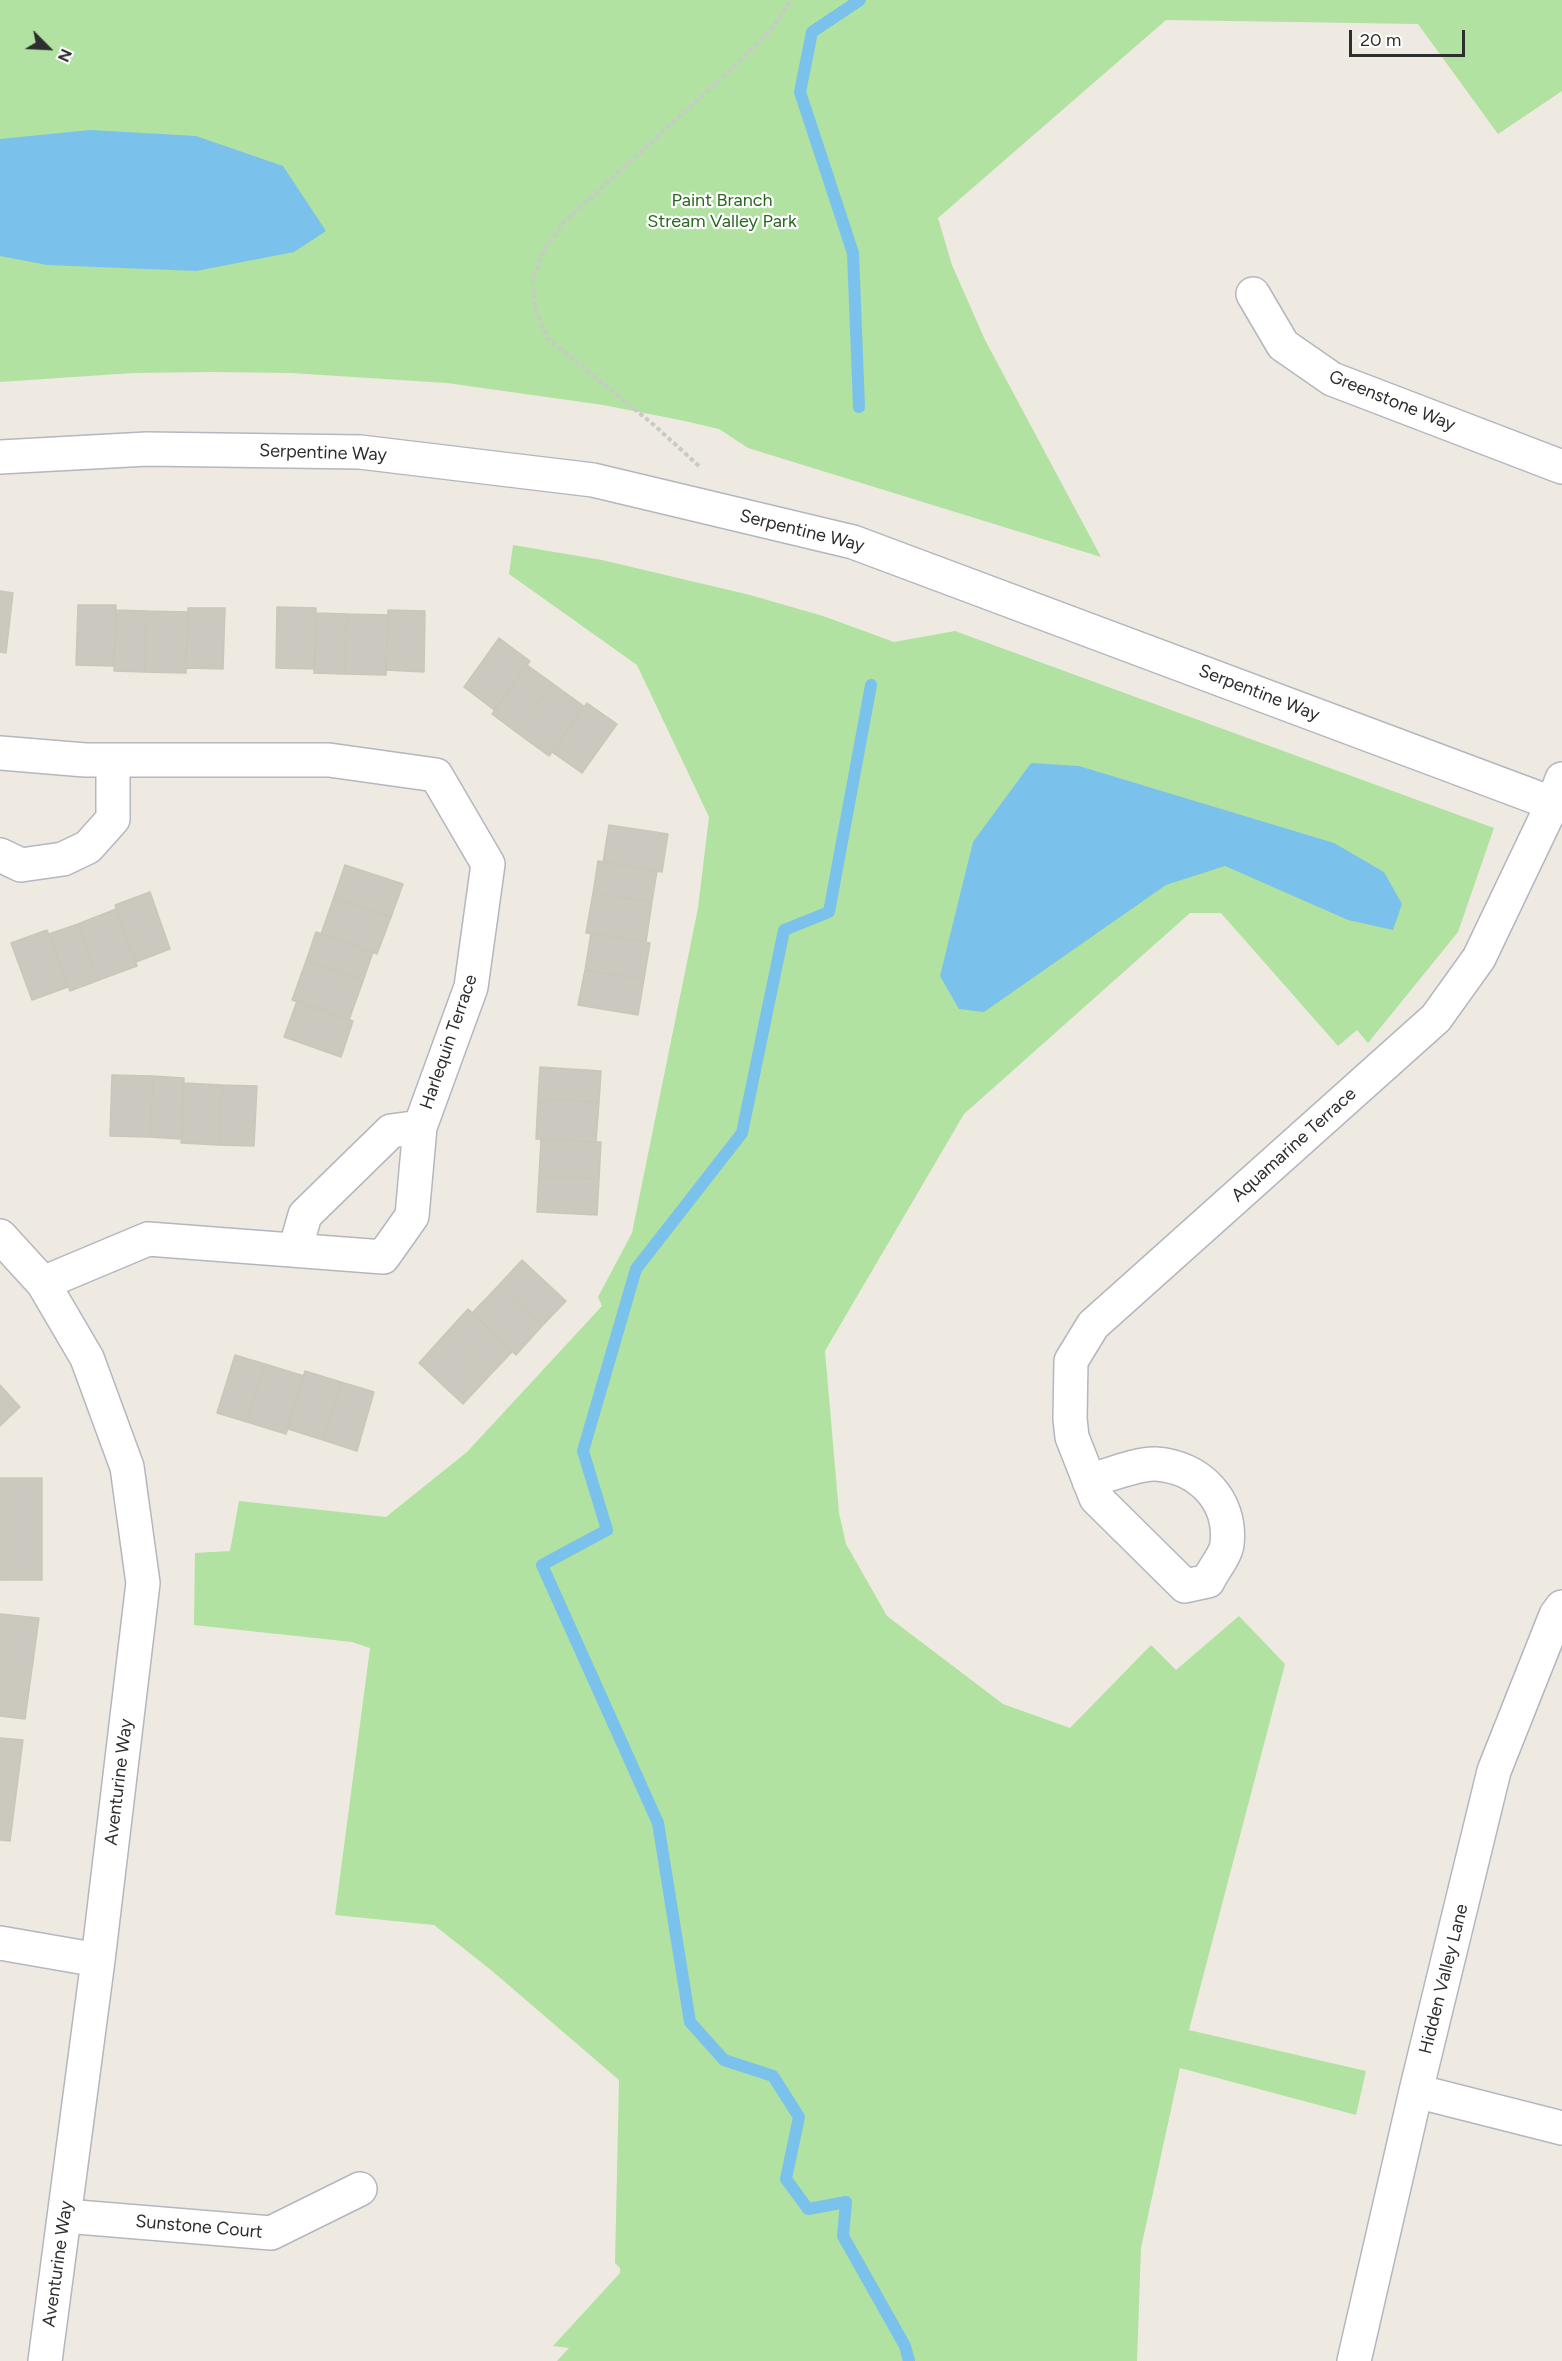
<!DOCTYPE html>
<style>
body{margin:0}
#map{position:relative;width:1562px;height:2361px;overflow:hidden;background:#eeeae1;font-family:Figtree,sans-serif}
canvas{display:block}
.north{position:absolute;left:18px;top:18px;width:60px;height:60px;-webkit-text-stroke:4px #fff;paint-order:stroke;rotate:114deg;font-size:16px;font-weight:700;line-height:24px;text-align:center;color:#2e2e2e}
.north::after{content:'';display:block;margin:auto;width:21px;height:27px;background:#2e2e2e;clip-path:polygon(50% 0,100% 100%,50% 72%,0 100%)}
.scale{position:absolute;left:1349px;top:30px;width:116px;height:27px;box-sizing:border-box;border:3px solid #2e2e2e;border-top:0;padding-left:8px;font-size:18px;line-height:21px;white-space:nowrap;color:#2e2e2e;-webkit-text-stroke:4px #fff;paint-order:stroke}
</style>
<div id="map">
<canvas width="1562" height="2361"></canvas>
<div class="north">N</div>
<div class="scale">20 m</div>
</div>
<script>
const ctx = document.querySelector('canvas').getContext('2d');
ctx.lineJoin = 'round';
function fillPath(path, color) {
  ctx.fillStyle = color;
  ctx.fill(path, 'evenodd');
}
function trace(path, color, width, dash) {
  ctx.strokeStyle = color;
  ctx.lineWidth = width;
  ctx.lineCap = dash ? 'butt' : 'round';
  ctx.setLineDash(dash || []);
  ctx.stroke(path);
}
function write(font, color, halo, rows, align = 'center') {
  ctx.font = font + ' Figtree,sans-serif';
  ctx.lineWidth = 4.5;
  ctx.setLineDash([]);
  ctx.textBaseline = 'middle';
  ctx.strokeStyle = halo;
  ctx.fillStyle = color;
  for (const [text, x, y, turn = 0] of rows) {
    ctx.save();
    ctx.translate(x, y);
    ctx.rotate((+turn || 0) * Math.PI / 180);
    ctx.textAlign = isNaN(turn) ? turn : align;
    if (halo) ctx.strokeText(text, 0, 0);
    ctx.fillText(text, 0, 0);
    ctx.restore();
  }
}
const green = new Path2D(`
 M0 0H1562V91L1498 134 1418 24 1166 20 938 218 952 265 985 340 1101 557 748 448 719 429 680 420 603 405 447 383 291 373 212 372 133 373 0 382Z
 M513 545 602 560 750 595 823 616 894 642 955 631 1494 828 1458 932 1368 1043 1357 1030 1338 1046 1221 913H1190L964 1114 825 1351 839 1513 846 1544 887 1616 1003 1704 1070 1728 1151 1645 1176 1670 1239 1616 1285 1664 1189 2030 1366 2071 1356 2115 1180 2068 1141 2248 1137 2361H557L569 2348 553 2346 620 2273V2268L615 2263 619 2080 491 1970 434 1925 335 1915 370 1648 352 1642 194 1625 195 1553 230 1551 239 1501 386 1517 467 1452 602 1306 598 1297 632 1233 698 908 709 817 637 665 509 574Z`);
const water = new Path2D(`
 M90 130 196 136 283 166 326 231 294 252 196 271 47 265 0 256V139Z
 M1031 763 1079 766 1334 843 1384 872 1402 904 1393 930 1348 920 1225 866 1166 885 984 1012 959 1009 940 976 973 842Z`);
const stream = new Path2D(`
 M859 407 853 253 800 92 812 32 860 0
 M871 685 829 912 784 930 742 1133 636 1269 583 1451 607 1530 542 1565 658 1823 690 2022 724 2060 773 2076 799 2117 786 2179 808 2209 846 2202 843 2236 905 2346 909 2361`);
const building = new Path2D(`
 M0 591 13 593 6 653 0 652Z
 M78 605H116L114 666 76 665Z
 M277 607 316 608 315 669 276 668Z
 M188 608H225L223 669 186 668Z
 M116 610 147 611 145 672 114 671Z
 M388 610 425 611 424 672 386 670Z
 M147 611 188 612 186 673 145 672Z
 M316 613 347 614 345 674 314 673Z
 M347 614 388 615 386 675 345 674Z
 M499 638 530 661 494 710 464 687Z
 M527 665 552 683 516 732 492 714Z
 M552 683 585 707 549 756 516 732Z
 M587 703 617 724 582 773 552 752Z
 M609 825 668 834 662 872 603 862Z
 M598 861 657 871 652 902 593 893Z
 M345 865 403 884 391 917 334 897Z
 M150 892 170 949 136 962 115 905Z
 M593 893 652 902 646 942 586 933Z
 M334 897 391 917 377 954 321 934Z
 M116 909 137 966 99 980 78 924Z
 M78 924 99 980 70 991 49 934Z
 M47 930 68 987 32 1000 11 943Z
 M316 932 373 952 363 981 306 961Z
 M591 933 650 943 644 979 585 970Z
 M306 961 363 981 349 1020 292 1000Z
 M585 970 644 979 638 1015 578 1005Z
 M297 1001 353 1021 341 1057 284 1037Z
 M540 1067 601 1071 599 1102 538 1099Z
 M112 1075 153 1076 150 1137 110 1136Z
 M153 1076 184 1078 181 1139 150 1137Z
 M184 1083 222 1085 219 1145 181 1143Z
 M222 1085 257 1086 254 1146 219 1145Z
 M538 1099 599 1102 596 1142 536 1139Z
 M541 1140 601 1142 599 1179 539 1176Z
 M539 1176 599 1179 597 1215 537 1212Z
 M522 1260 566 1301 542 1326 498 1286Z
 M498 1286 542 1326 516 1355 472 1313Z
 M468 1309 513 1351 491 1374 447 1332Z
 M447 1332 491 1374 463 1404 419 1363Z
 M235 1355 265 1364 247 1422 217 1413Z
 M265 1364 304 1376 286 1434 247 1422Z
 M305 1371 341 1382 323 1440 288 1429Z
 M341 1382 374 1392 357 1451 323 1440Z
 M0 1385 20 1407 0 1426Z
 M0 1478H42V1580H0Z
 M0 1614 39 1618 25 1719 0 1716Z
 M0 1738 23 1740 10 1841 0 1840Z`);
const path = new Path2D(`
 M699 466 654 425 547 338 535 308 533 279 544 250 564 222 727 73 771 30 791 0`);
const minor = new Path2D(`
 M1253 294 1283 345 1332 379 1562 467
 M0 457 147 449 360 452 593 480 853 542 1562 807
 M0 753 85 760H329L436 775 488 864 471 987 420 1127 412 1216 383 1257 148 1239 43 1283
 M0 855 21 865 63 859 88 847 113 819V760
 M0 1236 43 1283 87 1358 127 1467 143 1583 98 1960 45 2361
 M295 1250 305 1215 391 1131 420 1127
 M1089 1481C1107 1476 1137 1463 1156 1464 1199 1467 1232 1500 1227 1544 1226 1555 1213 1570 1208 1581L1185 1586 1096 1498 1072 1437 1070 1419 1071 1361 1093 1325 1436 1018 1479 958 1553 803 1562 779
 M0 1943 98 1960
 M1416 2091 1562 2128
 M65 2216 271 2233 360 2189
 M1354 2361 1416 2091 1494 1771 1556 1615 1562 1607`);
const parkNames = [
 ["Paint Branch",722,201],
 ["Stream Valley Park",722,222]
];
const streetNames = [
 ["Greenstone Way",1392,401,22],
 ["Serpentine Way",323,453,2],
 ["Serpentine Way",802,531,14],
 ["Serpentine Way",1259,693,21],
 ["Harlequin Terrace",449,1042,-71],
 ["Aquamarine Terrace",1294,1145,-42],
 ["Aventurine Way",119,1782,-83],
 ["Hidden Valley Lane",1444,1979,-76],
 ["Sunstone Court",199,2227,5],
 ["Aventurine Way",58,2264,-82]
];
fillPath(green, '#b1e2a1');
fillPath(water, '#7ac2eb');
trace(stream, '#7ac2eb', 12);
fillPath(building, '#cac8bf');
trace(building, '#cac6ba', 1.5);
trace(minor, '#b4b6c0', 36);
trace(path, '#c9c9c9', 4, [4.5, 3]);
trace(minor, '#fff', 33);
write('18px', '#276a1e', '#fff', parkNames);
write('18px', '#2e2e2e', '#fff', streetNames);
</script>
